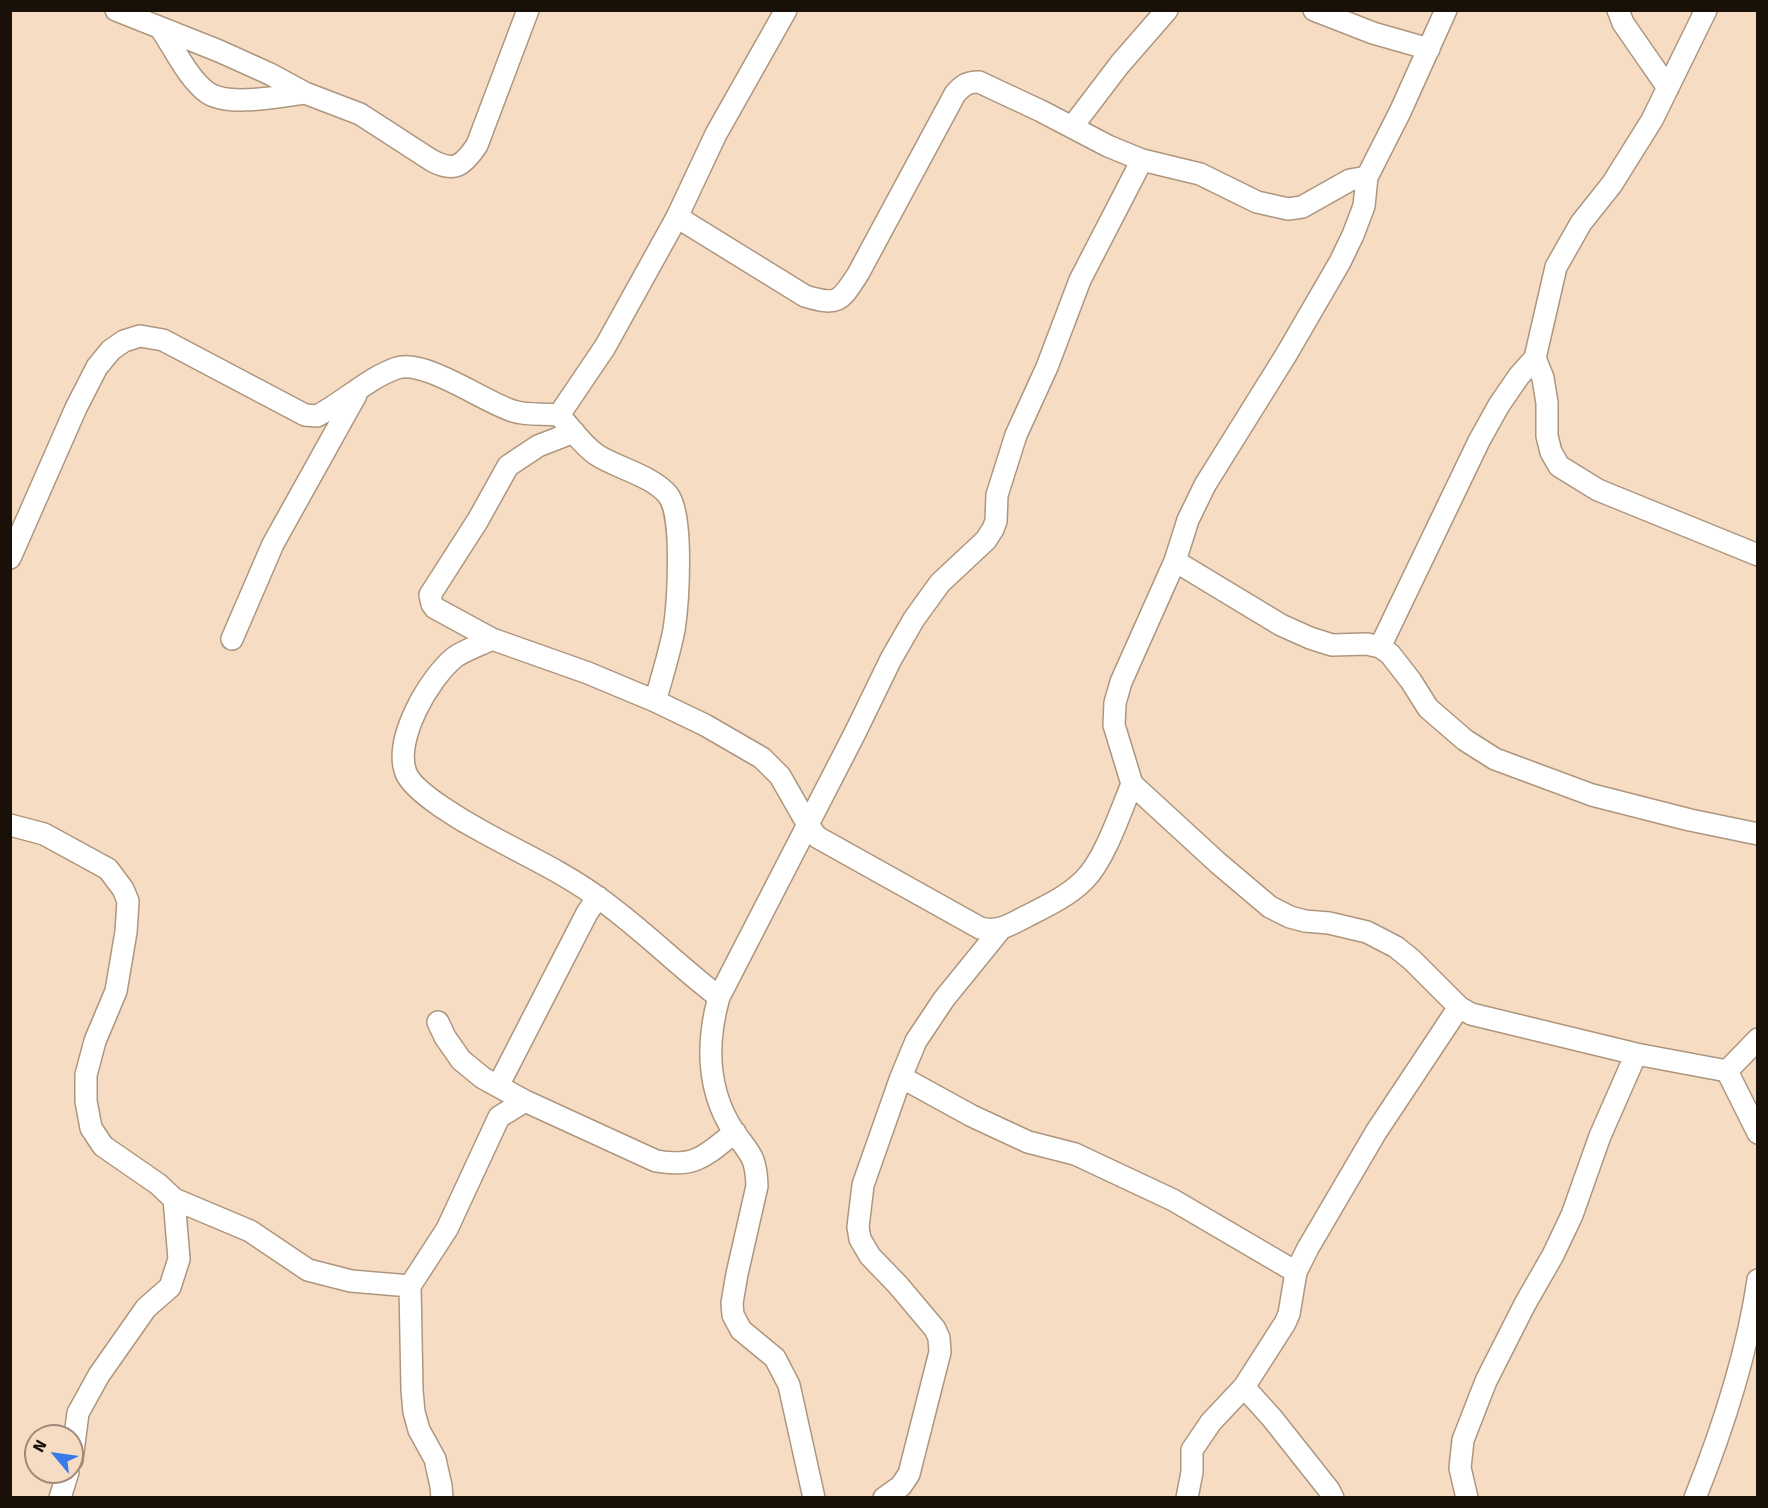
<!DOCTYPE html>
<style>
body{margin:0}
#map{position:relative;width:1768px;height:1508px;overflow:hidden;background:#f6dcc3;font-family:Signika,sans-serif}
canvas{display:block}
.frame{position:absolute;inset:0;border:12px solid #191008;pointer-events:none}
.north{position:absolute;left:24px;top:1424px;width:60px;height:60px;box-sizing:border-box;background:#f6dcc3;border:2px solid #9e8a78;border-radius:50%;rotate:299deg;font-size:16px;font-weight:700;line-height:24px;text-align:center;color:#191008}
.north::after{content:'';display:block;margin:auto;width:21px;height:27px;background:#387ae8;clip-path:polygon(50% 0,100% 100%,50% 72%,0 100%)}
</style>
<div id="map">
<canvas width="1768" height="1508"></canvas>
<div class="frame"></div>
<div class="north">N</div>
</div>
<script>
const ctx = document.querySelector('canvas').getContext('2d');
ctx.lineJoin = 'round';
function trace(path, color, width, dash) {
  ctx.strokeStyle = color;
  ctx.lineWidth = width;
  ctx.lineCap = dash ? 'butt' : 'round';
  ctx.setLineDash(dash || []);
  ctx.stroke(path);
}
const minor = new Path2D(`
 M116 10 219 51 270 74 305 93 360 114 431 160C454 173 463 166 477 145L528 10
 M1314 10 1373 33 1429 49
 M1618 10 1623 23 1668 88
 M161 29C174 48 189 80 208 93 229 107 280 96 305 93
 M1072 127 1120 64 1167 10
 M1367 177 1364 206 1353 235 1340 262 1286 355 1205 485 1188 520 1175 561 1121 682 1115 703 1114 725 1132 784 1218 863 1270 907 1290 917 1305 921 1329 923 1367 932 1396 947 1412 960 1459 1007 1471 1014 1636 1054 1727 1071 1758 1039
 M677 217 805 296C838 306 840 302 858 274L955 94C963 85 967 82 979 82L1041 111 1108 146 1142 160 1200 174 1257 202 1288 209 1302 207 1350 180 1367 177 1400 112 1446 10
 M1535 358 1543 378 1547 403V436L1551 452 1559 466 1598 490 1758 555
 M559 415 605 347 677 217 716 134 786 10
 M574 432 538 446 508 466 478 520 430 595 432 604 435 608 492 639 588 673 655 701 705 725 762 758 780 776 808 825 817 837 980 928C999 933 1011 924 1027 916 1047 906 1070 895 1085 879 1105 859 1121 810 1132 784
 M10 558 76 408 97 367 111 350 124 341 140 336 163 340 305 415 317 416C344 402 368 378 397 368 425 359 484 402 513 411 527 416 544 413 559 415 571 428 582 445 597 455 617 468 653 476 668 495 684 515 678 604 674 630 669 654 662 678 655 701
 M1175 561 1281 625 1310 638 1332 645 1367 644 1380 647 1390 654 1411 681 1428 708 1465 740 1495 759 1592 795 1690 820 1758 834
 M232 639 273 544 356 395
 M492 639C480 645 465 650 455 657 429 678 393 740 406 773 414 793 466 823 485 833 523 854 561 871 596 896 639 926 677 965 719 997 706 1043 707 1091 734 1132 750 1154 756 1156 757 1186L737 1274 732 1303 733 1315 741 1330 775 1358 789 1385 814 1498
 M1380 647 1479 441 1499 405 1519 376 1535 358 1556 267 1581 223 1612 184 1652 120 1706 10
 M10 825 44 834 108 869 123 889 128 901 126 932 116 991 95 1041 86 1075V1101L91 1128 103 1146 158 1184 174 1199 250 1231 308 1270 351 1281 410 1286
 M719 997 855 733 891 659 914 619 940 583 986 540 993 529 996 521 997 495 1016 435 1047 367 1080 280 1142 160
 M438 1022 445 1037 461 1060 483 1078 525 1101 656 1161C696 1168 705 1156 735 1132
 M1727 1071 1758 1133
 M901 1077 972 1116 1028 1142 1075 1154 1173 1200 1296 1272
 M498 1086 587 913 598 897
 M1244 1387 1272 1418 1329 1490 1333 1498
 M72 1460 78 1413 99 1375 146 1308 170 1287 179 1259 174 1199
 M60 1498 68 1472
 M442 1498 441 1486 435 1459 419 1430 414 1412 412 1390 410 1286 447 1229 499 1117 525 1101
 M884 1498 901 1486 909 1474 940 1352 939 1338 935 1329 898 1285 870 1256 860 1239 858 1227 863 1185 901 1077 916 1041 944 999 1000 930
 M1187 1498 1192 1472V1450L1211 1422 1244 1387 1285 1323 1289 1314 1296 1272 1308 1248 1376 1132 1459 1007
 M1467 1498 1460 1468 1463 1440 1486 1381 1525 1304 1553 1255 1572 1215 1600 1136 1636 1054
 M1695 1498C1723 1428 1747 1355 1758 1280`);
trace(minor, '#ae967e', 24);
trace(minor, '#fff', 21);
</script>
